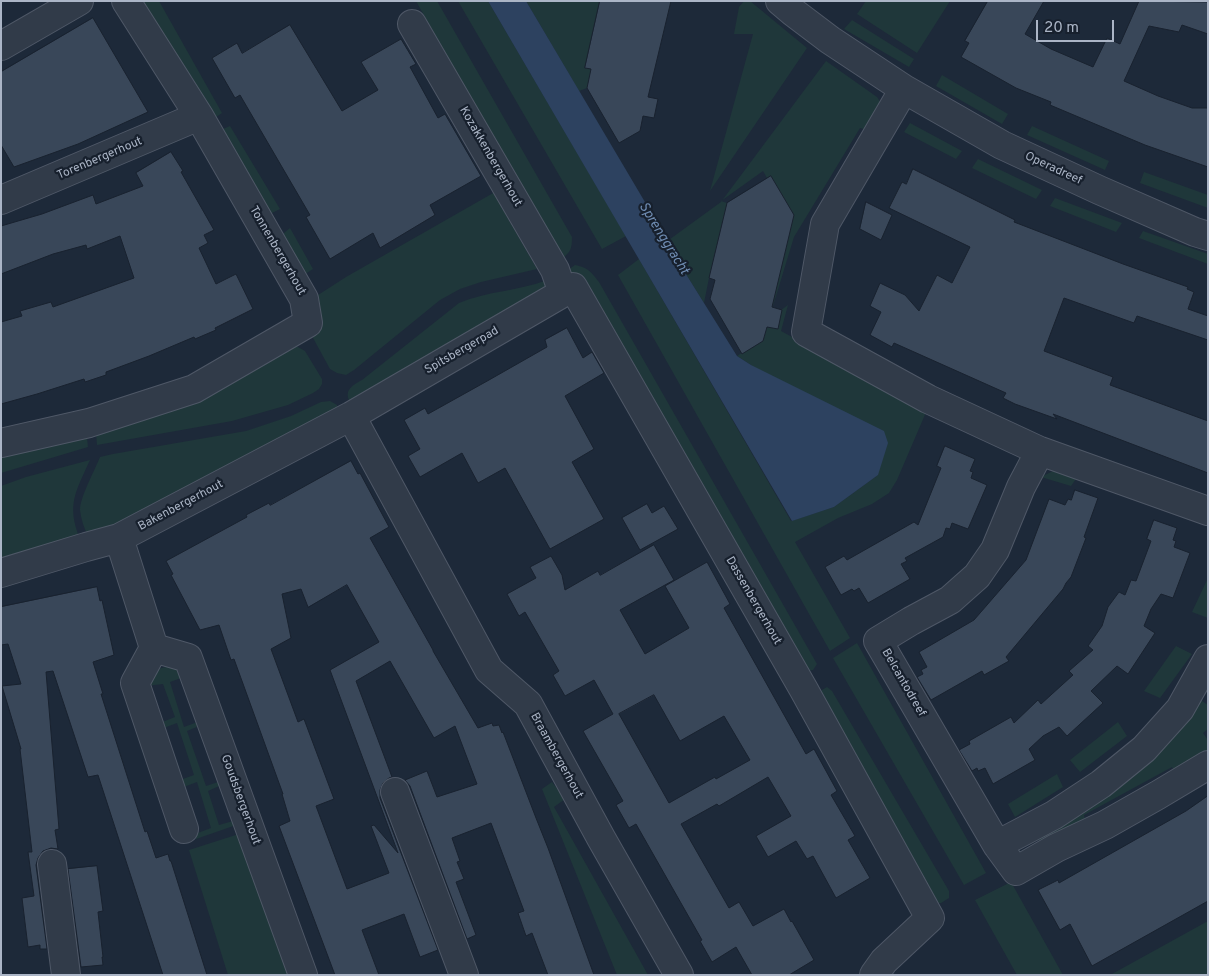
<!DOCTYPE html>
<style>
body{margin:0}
#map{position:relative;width:1209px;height:976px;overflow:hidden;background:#1d2939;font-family:Overpass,sans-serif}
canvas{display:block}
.frame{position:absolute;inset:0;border:2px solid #abb5c6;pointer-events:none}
.scale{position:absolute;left:1036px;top:20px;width:78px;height:22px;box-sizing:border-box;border:2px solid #abb5c6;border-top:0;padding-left:6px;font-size:15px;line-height:18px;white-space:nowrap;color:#abb5c6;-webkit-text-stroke:4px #17202d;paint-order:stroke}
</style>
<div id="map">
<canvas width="1209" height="976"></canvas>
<div class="frame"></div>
<div class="scale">20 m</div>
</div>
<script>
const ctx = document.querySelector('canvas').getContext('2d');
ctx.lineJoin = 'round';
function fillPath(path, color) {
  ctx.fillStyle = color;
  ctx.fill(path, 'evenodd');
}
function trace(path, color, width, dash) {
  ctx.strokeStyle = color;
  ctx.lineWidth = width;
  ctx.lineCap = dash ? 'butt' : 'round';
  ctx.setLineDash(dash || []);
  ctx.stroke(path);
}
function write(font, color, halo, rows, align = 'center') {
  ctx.font = font + ' Overpass,sans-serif';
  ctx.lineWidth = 4.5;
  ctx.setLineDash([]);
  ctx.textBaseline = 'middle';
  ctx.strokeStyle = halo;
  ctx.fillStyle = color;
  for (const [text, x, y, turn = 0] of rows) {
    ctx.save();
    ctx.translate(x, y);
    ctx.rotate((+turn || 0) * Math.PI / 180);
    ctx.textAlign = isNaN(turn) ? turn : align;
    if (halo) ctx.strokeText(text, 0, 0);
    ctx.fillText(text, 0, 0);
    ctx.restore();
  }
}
const green = new Path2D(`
 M140 1H159L222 113 213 119Z
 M416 1H437L572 237C572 250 570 252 561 260Z
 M458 1H488L626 236 602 249Z
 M526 1H600L585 67 591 69 587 88 579 91Z
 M744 1H750L807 48 710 191 753 34H734L739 7Z
 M866 1H950L917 53 857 14Z
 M852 20 914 59 909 67 844 29Z
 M826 61 877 97 883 106 875 132 860 128 794 237 769 319 788 305 781 331 927 410 897 480 889 493 872 504 838 518 795 542 850 638 830 651 618 275 639 259 791 521 834 507 878 475 751 365 737 356 756 343 781 203 763 171 721 201 727 203 709 278 704 303 666 242 721 202Z
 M942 75 1008 114 1002 124 936 86Z
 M910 123 962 151 956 159 904 132Z
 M230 126 280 209 266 216 221 133 223 129Z
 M1032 126 1109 161 1105 170 1027 135Z
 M978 159 1042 190 1036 199 972 168Z
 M1144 172 1208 195V208L1140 183Z
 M495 192 507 217 537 269 481 282 460 289 440 300 354 370 346 375 337 373 330 369 312 336 315 297 346 277Z
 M1055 198 1122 223 1116 232 1050 206Z
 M290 228 313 269 302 276 283 240 284 233Z
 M1143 231 1208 254V264L1139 238Z
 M575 265C589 268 591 272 599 282L817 664 813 670 807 671 800 664 591 289 584 279 565 272Z
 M547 280 548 294 351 404C343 391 351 386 362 380L459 303C487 291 519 291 547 280Z
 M296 346 305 351 322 379V384L319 389 313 393 288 405 232 421 97 445 96 433 234 379Z
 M330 401 337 405V412L168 505 88 536C84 528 81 519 80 510 80 497 95 470 100 457L113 454 246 431 291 416 321 402Z
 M87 438 88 447 1 473V456Z
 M90 460C76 491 66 505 80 539L1 560V486L26 477Z
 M1057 469 1081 472 1071 486 1041 477Z
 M1208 578V618L1192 612Z
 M857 643 986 873 964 885 833 658Z
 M1176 646 1192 654 1160 698 1144 691Z
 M175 665 184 677 170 682 184 727 203 720 204 724 187 731 206 786 224 780 226 783 208 791 219 825 240 819 242 823 196 839 195 834 211 828 197 782 181 788 180 780 194 775 177 723 161 729 160 723 175 717 163 684 146 686 157 669Z
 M827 687 832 691 949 891V898L941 903H936L820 694 822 690Z
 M1199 699 1208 705V729L1203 733 1208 740V753L1175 773 1172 767 1084 815 1086 823 1042 843 1038 838 1092 807 1153 755Z
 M1118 722 1127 736 1080 772 1070 760Z
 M1057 774 1063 787 1015 817 1008 804Z
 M552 782 565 799 554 807 648 975H617L542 789Z
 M242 833 295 975H228L189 850Z
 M1011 882 1063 975H1017L975 900Z
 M1208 921V975H1111L1112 974Z`);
const water = new Path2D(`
 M488 1H526L655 219 666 242 737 356 751 365 884 431 888 443 878 475 834 507 792 521Z`);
const building = new Path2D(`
 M600 1H671L648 97 658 99 654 118 643 116 640 131 619 143 587 88 591 69 585 68Z
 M988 1H1044L1025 34 1051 49 1093 67 1107 38 1120 44 1139 1 1208 2V34L1182 25 1179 32 1149 26 1124 81 1158 96 1192 108H1208V167L1145 145 1050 105 1051 102 1016 88 961 57 969 43 965 41Z
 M93 18 148 112 78 144 14 167 1 145V72Z
 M290 25 342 111 378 90 361 62 401 39 416 64 410 67 438 118 445 114 481 176 430 205 435 215 380 248 373 233 330 259 306 217 310 215 240 95 235 98 212 58 237 43 242 53Z
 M171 152 183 171 181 172 214 230 204 235 208 243 199 248 216 284 236 274 253 309 215 328 216 330 195 339 194 337 149 356 106 372V375L85 382 84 379 37 394 1 404V322L22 316 20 311 51 302 53 307 134 278 120 236 87 249 86 245 53 254 1 274V226L42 214 93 195 96 204 143 186 136 173Z
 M913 169 1015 220 1014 222 1123 264 1188 287 1187 289 1194 292 1188 309 1208 316V340L1137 316 1134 323 1064 298 1044 351 1113 377 1110 385 1208 421V473L1053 414 1057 419 1015 404 1003 398 1006 393 894 343 892 347 870 335 881 312 870 306 880 283 905 295 919 311 937 275 952 283 970 247 889 208 902 182 906 184Z
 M771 176 794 215 772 307 782 310 778 329 767 327 763 341 742 354 710 299 715 280 709 278 727 203Z
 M866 202 892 215 881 240 860 229Z
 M567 328 583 358 592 352 604 373 565 396 594 449 572 462 604 519 550 549 505 468 478 483 462 453 420 477 408 456 420 449 404 420 425 408 428 414 489 380 547 347 545 340Z
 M945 446 975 459 970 471 973 472 971 478 987 485 968 529 952 523 950 529 946 528 943 537 905 558 907 561 901 564 910 579 868 603 859 588 854 591 852 589 841 595 825 567 844 556 847 560 914 522 918 525 941 468 937 466Z
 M351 461 358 474 360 473 389 527 370 538 433 650V651L478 728 492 723 493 726 499 725 502 733 503 732 536 818 548 848 594 975H548L532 933 526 936 518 913 524 911 491 823 452 838 460 861 457 862 464 879 456 882 476 935 467 939 410 786 405 780 427 771 437 797 477 784 455 726 434 738 390 661 356 681 392 777 389 778 383 783 380 790V798L438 950 420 957 404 914 362 930 379 975H335L279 826 290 821 282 794H283L234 659 231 660 219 625 200 630 171 575 173 574 166 561 247 517 246 515 269 503 270 505ZM347 585 379 642 330 670 398 853 374 825 371 826 389 873 347 889 316 806 334 799 304 719 298 722 271 649 291 638 282 594 301 589 308 607Z
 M1075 490 1098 498 1084 537 1086 538 1071 577 1066 583 1063 589 1006 657 1009 661 984 675 982 671 931 700 917 677 923 674 921 670 927 667 919 652 974 620 1026 560 1049 499 1065 505 1068 499 1071 500Z
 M647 504 652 513 664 506 678 529 640 550 622 518Z
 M1154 520 1177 528 1173 540 1176 541 1174 547 1190 553 1173 598 1161 594 1151 609 1144 626 1155 633 1128 674 1117 666 1091 691 1103 703 1067 736 1059 727 1043 736 1029 749 1035 760 993 784 985 768 978 771 977 768 972 771 959 750 970 744 969 741 1011 717 1014 723 1038 700 1041 704 1073 675 1069 671 1093 650 1088 646 1102 626 1108 607 1119 592 1125 595 1131 580 1136 581 1151 541 1147 539Z
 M654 545 674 580 620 610 645 654 689 628 665 586 707 562 730 604 724 608 806 754 814 749 837 791 831 795 855 836 848 840 870 878 836 898 813 856 807 859 796 841 768 857 756 836 791 816 768 777 719 806 717 804 681 824 729 908 739 902 753 926 784 909 791 922 792 921 814 960 789 975H752L736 947 712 962 700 941 702 940 636 824 629 828 616 805 623 801 583 731 613 714 594 680 565 696 553 675 559 671 525 612 519 616 507 594 536 578 530 567 551 556 562 575 565 590 598 571 600 575ZM654 695 680 741 724 716 750 760 716 779 715 777 669 803 619 714Z
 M97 587 100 601 102 600 114 655 93 662 103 694H101L145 832 147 831 156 858 168 854 170 861H171L207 975H163L98 775 88 777 53 671 46 672 59 829 55 830 58 849 51 848 43 851 38 858 36 865 47 949H40V945L28 947 22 898 34 896 28 852H32L20 749H21L2 686 21 684 8 644 1 645V607Z
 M1208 796V901L1092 966 1070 924 1060 930 1038 890 1058 880 1059 883 1186 811Z
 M97 866 103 911 98 912 103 957H102L103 965 81 967 68 869Z`);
const minor = new Path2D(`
 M780 1 793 12 830 40 904 89 1002 145 1099 190 1195 232 1208 236
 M412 24 555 270 563 293
 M1 46 79 1
 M904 89 825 224 806 332 928 399 1040 451 1208 511
 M1 200 199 116
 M351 416 489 670 528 704 601 838 679 975
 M1 443 89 423 194 389 308 323 304 299 199 116 126 1
 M1040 451 1021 487 995 550 977 576 950 600 911 621 878 641 997 845 1016 871 1056 848 1105 825 1158 795 1208 765
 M119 538 154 648 188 658 303 975
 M1 573 86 547 119 538 351 416 573 287 804 690 930 918 884 961 874 975
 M154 648 135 683 184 829
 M395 792 464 975
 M997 845 1054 815 1101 784 1144 749 1180 709 1208 659
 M52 864 66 975`);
const streetNames = [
 ["Kozakkenbergerhout",490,157,60],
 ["Torenbergerhout",100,159,-23],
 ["Operadreef",1053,169,25],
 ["Tonnenbergerhout",277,251,60],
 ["Spitsbergerpad",462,351,-30],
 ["Bakenbergerhout",181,506,-28],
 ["Dassenbergerhout",753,601,60],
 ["Belcantodreef",903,683,60],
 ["Braambergerhout",556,756,61],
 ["Goudsbergerhout",240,800,70]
];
const waterNames = [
 ["Sprenggracht",663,239,58]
];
fillPath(green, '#1f373a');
fillPath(water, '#2d4260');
fillPath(building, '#394759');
trace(building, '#19222f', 1);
trace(minor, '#4f5867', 30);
trace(minor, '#313b49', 28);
write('12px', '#abb5c6', '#17202d', streetNames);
write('italic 14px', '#6f8cb2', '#17202d', waterNames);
</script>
